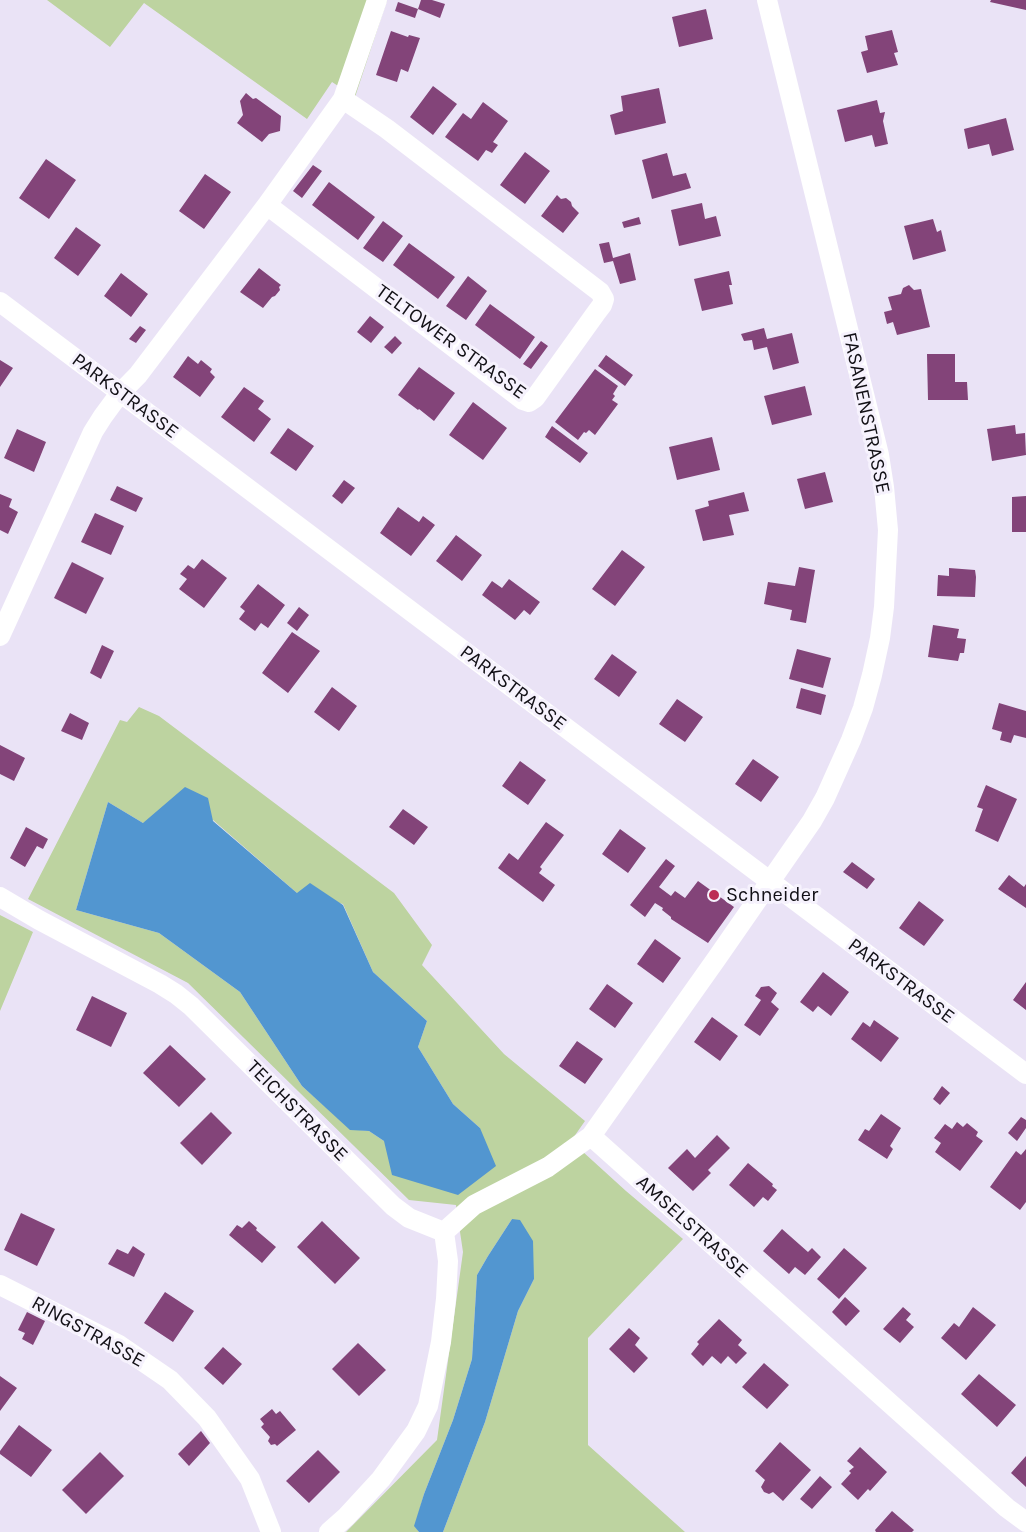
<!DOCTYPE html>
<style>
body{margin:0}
canvas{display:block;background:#eae3f6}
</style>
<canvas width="1026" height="1532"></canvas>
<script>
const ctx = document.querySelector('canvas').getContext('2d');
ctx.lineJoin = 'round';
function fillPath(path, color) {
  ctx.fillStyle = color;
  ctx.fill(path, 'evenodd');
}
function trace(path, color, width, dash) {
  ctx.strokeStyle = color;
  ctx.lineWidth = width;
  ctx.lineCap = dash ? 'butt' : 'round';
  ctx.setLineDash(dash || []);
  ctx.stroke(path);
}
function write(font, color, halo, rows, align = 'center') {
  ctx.font = font + ' Karla,sans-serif';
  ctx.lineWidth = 6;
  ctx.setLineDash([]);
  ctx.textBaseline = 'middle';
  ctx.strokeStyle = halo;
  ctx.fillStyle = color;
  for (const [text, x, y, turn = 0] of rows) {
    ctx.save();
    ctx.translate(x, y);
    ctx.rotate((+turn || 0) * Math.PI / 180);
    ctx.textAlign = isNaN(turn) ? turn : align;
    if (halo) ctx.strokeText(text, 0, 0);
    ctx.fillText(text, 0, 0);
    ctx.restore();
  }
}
const green = new Path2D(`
 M47 0H387L355 97 332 82 307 119 144 3 110 47Z
 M139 707 159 716 394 893 432 945 422 965 504 1054 585 1121 571 1141 626 1191 683 1239 588 1338V1445L685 1532H443L485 1422 518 1311 534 1279 512 1219 488 1256 477 1275 472 1359 453 1420 424 1494 415 1526 419 1532H346L437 1440 463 1252 456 1205 409 1200 188 983 28 899 120 720 127 722ZM108 802 143 823 213 820 297 893 343 904 373 972 427 1021 418 1047 453 1104 480 1128 384 1141 369 1131 350 1129 302 1086 240 992 159 933 76 910Z
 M0 915 33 932 0 1011Z`);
const water = new Path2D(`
 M185 787 208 798 213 821 297 893 310 883 343 905 373 972 427 1021 418 1047 453 1104 480 1128 496 1166 458 1195 392 1175 384 1141 369 1131 350 1130 302 1086 240 992 159 933 76 910 108 802 143 823Z
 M512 1219 520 1220 533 1241 534 1279 518 1311 485 1422 443 1532H419L414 1526 424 1494 453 1420 472 1359 477 1275 488 1256Z`);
const building = new Path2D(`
 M421 0H432L445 4 440 18 418 9Z
 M991 0H1026V10L990 2Z
 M398 2 418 9 415 18 395 11Z
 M706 9 713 39 679 47 672 17Z
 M892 30 898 52 894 53 898 65 867 73 861 52 868 50 865 36Z
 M391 31 408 37 409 35 420 38 408 72 401 69 397 82 376 75Z
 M433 86 457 104 433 135 410 117Z
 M659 88 666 123 615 135 610 115 623 111 621 96Z
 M246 93 253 99 256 98 281 116 280 131 269 134 262 142 237 123 243 115 240 101Z
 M877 100 880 113 885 112 883 121 888 144 875 147 872 135 845 142 837 110Z
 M483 102 508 121 493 142 498 145 492 153 486 150 478 161 445 137 463 113 471 119Z
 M1006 118 1014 150 992 156 989 144 968 149 964 129Z
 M525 152 550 171 525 204 500 185Z
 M667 153 673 176 686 173 691 188 652 199 642 160Z
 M46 159 76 180 49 219 19 198Z
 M313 165 322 171 302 198 293 191Z
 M205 174 231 192 204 229 179 211Z
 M329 182 375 217 358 240 312 205Z
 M557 195 561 199 566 198 571 202 572 206 579 213 563 233 541 216Z
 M702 203 705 219 716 216 721 236 679 246 671 210Z
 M639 217 641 224 624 228 622 222Z
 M933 219 937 232 941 230 946 251 913 260 904 226Z
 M383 221 403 236 383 262 363 248Z
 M76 227 101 245 78 276 54 258Z
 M609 242 613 258 630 253 636 280 620 284 613 261 604 263 599 244Z
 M409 243 455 277 438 299 393 265Z
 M259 268 281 285 279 287 280 290 275 296 272 297 263 308 240 292Z
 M729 271 732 285H729L733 304 702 311 694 279Z
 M121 273 148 294 131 317 104 296Z
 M468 276 487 291 466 320 446 306Z
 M909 285 914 290 921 289 930 327 897 335 893 322 887 324 884 312 892 310 888 297 901 294 903 288Z
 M490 304 535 337 520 359 475 325Z
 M370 316 384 327 371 343 357 332Z
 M140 326 146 330 136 343 129 339Z
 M764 328 767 339 792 333 799 363 773 370 767 347 754 350 752 340 744 341 741 334Z
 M395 336 402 343 392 354 384 347Z
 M541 341 548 346 531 369 523 364Z
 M927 354H955V382H967L968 400H928Z
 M606 355 633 375 625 386 598 366Z
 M188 356 198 364 201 360 212 369 210 372 215 377 200 397 173 377Z
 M0 360 13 368 0 387Z
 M419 367 455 393 434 421 419 409 418 410 398 395Z
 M595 369 618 386 613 394 615 396 612 400 618 404 595 435 589 430 586 433 584 432 578 440 555 422Z
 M805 386 812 415 772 425 764 396Z
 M244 387 264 401 258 409 271 419 254 442 221 417Z
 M473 402 507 428 483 460 449 435Z
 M1015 425 1016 434 1025 433 1026 455 992 461 987 429Z
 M552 426 588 453 580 463 545 437Z
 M288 428 314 446 296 471 270 453Z
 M17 429 46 442 34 472 4 458Z
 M712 437 720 470 677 480 669 447Z
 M825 472 833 502 805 509 797 479Z
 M344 480 355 488 342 504 332 496Z
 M117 486 143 498 136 512 110 500Z
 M744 492 749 511 729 515 734 535 703 541 695 510 709 506 708 501Z
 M0 494 12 499 9 507 18 512 8 534 0 530Z
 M1026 496V532H1012V497Z
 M398 507 419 522 423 516 435 525 411 556 380 533Z
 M95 513 124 526 111 555 81 542Z
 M456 535 482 555 462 581 436 561Z
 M622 550 645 567 615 606 592 589Z
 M202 559 227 578 204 608 179 589 187 579 180 574 188 565 194 569Z
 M72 562 104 578 86 614 54 598Z
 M799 567 815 570 806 623 790 620 792 610 764 604 768 582 795 586Z
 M949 568 975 570 976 577 975 597 937 596 938 575 949 576Z
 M509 579 540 602 530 615 524 610 515 620 482 595 492 581 502 588Z
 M258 584 285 605 268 628 261 623 255 631 239 619 245 611 240 607Z
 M299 607 309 615 297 631 287 623Z
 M933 625 959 629 957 638 966 639 964 653H960L958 661 928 657Z
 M292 632 320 651 288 693 262 673Z
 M102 645 114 651 101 679 90 673Z
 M797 649 831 658 823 688 789 679Z
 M612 654 637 672 619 697 594 679Z
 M332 687 357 706 339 731 314 712Z
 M801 688 826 695 821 715 796 708Z
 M677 699 703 717 685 742 659 724Z
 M999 703 1026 711V738L1014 735 1011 743 1000 740 1002 732 992 729Z
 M70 713 89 723 82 740 61 731Z
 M0 745 25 758 14 781 0 774Z
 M753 759 779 777 761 802 735 784Z
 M520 761 546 780 528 805 502 786Z
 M986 785 1017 799 998 842 975 831 983 809 977 807Z
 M403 809 428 827 414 845 389 827Z
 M546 822 564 835 540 867 542 869 539 873 555 885 543 902 498 868 509 853 518 860Z
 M26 827 48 839 43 849 37 846 25 867 10 858Z
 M620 829 646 848 628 873 602 854Z
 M666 859 675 866 659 887 671 896 675 891 685 898 698 881 734 907 708 943 671 919V917L662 910 663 908 655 903 645 917 630 905Z
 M852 862 875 879 867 889 843 872Z
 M1009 875 1024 887 1026 884V908L998 889Z
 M919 901 944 920 924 946 899 928Z
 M655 939 681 958 663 983 637 964Z
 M823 972 849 992 831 1016 818 1006 813 1012 800 1002Z
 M1026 982V1010L1013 1000Z
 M607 984 633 1003 615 1028 589 1009Z
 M769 986 777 993 771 1002 779 1009 760 1036 744 1025 761 1000 755 996 761 987Z
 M92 996 127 1013 111 1047 76 1030Z
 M712 1017 738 1036 720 1061 694 1042Z
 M874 1020 899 1038 881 1062 851 1039 863 1022 870 1027Z
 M577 1041 603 1059 585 1084 559 1066Z
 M170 1045 206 1079 179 1107 143 1073Z
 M942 1086 950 1093 940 1105 933 1099Z
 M211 1112 232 1133 202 1165 180 1143Z
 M881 1114 901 1128 890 1146 893 1149 887 1159 858 1140 865 1129 869 1131Z
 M1021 1117 1026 1120V1128L1017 1141 1008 1133Z
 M957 1122 963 1127 967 1123 978 1132 976 1136 983 1141 960 1171 935 1152 941 1143 934 1138 945 1124 952 1129Z
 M717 1135 730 1148 708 1170 711 1173 693 1191 668 1168 687 1149 695 1158Z
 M1026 1149V1202L1020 1210 990 1187 1016 1151 1021 1155Z
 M748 1163 773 1184 772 1186 777 1190 768 1201 763 1197 754 1207 729 1185Z
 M21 1213 55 1229 37 1266 4 1250Z
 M249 1221 257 1228 256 1230 276 1247 262 1263 229 1235 237 1225 242 1228Z
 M322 1221 360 1258 335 1284 297 1247Z
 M782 1229 808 1252 812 1248 821 1257 805 1275 795 1267 789 1274 763 1251Z
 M133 1246 145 1254 134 1277 108 1264 117 1249 128 1254Z
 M844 1248 867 1268 839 1299 817 1279Z
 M165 1292 194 1311 173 1342 144 1323Z
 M845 1297 860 1311 846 1326 832 1312Z
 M903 1307 911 1314 906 1320 914 1327 900 1343 883 1329Z
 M973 1307 996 1325 966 1360 941 1338 954 1323 959 1327Z
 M27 1312 45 1321 33 1345 22 1339 25 1333 18 1330Z
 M719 1319 742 1340 738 1345 747 1353 736 1364 728 1356 721 1364 712 1356 703 1366 691 1354 699 1344 697 1342Z
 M629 1328 640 1338 635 1345 648 1358 634 1373 609 1349Z
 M358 1343 386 1370 359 1396 332 1369Z
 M223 1347 242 1364 223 1385 204 1368Z
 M764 1363 789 1385 767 1409 742 1387Z
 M979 1374 1016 1405 997 1427 961 1394Z
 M0 1376 17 1388 0 1411Z
 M272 1409 276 1414 280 1411 296 1430 277 1446 275 1444 271 1445 268 1441 270 1437 261 1427 264 1424 260 1419Z
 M19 1425 52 1450 31 1477 0 1454V1451Z
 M201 1431 210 1443 189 1466 178 1454Z
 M780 1442 811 1470 783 1501 773 1492 769 1494 764 1492 761 1487 765 1480 755 1471Z
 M860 1447 887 1472 870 1491 868 1489 858 1500 841 1484 851 1473 849 1471 854 1467 847 1461Z
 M318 1450 340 1472 309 1503 286 1481Z
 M100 1452 124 1476 86 1514 62 1490Z
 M1026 1456V1487L1011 1473Z
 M820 1476 832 1487 812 1509 800 1499Z
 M892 1511 914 1530 912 1532H876L875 1530Z`);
const minor = new Path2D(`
 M267 205 523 400 529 402 535 398 596 313 602 305 604 299 600 292 387 129 343 99
 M0 302 1026 1074
 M0 636 93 432C106 410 119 393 138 375L267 205 343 99 377 0
 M0 897 39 920 160 984 176 994 191 1006 393 1206 409 1218 444 1232
 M591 1136 1007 1508 1026 1522
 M444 1232 474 1205 548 1167 591 1136 717 958 812 821 825 798 851 740 863 708 872 675 880 638 884 607 888 530 884 487 879 455 767 0
 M0 1285 119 1345 170 1380 207 1418 250 1479 271 1532
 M329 1532 346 1517 381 1479 416 1431 428 1406 441 1342 446 1299 448 1261 444 1232`);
const markers = [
 [714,895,6,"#bc2d54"]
];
const streetNames = [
 ["TELTOWER STRASSE",451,342,36],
 ["PARKSTRASSE",125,396,37],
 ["FASANENSTRASSE",866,413,78],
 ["PARKSTRASSE",513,688,37],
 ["PARKSTRASSE",901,981,37],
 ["TEICHSTRASSE",297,1111,45],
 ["AMSELSTRASSE",692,1227,42],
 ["RINGSTRASSE",88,1332,29]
];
const poiNames = [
 ["Schneider",726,895]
];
fillPath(green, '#bdd3a0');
fillPath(water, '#5296d0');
fillPath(building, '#834479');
trace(minor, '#fff', 20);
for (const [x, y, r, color] of markers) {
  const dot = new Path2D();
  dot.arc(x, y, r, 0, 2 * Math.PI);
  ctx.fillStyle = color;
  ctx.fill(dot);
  trace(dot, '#f6f2fd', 2);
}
write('20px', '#121016', '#f6f2fd', streetNames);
write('20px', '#121016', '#f6f2fd', poiNames, 'left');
</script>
